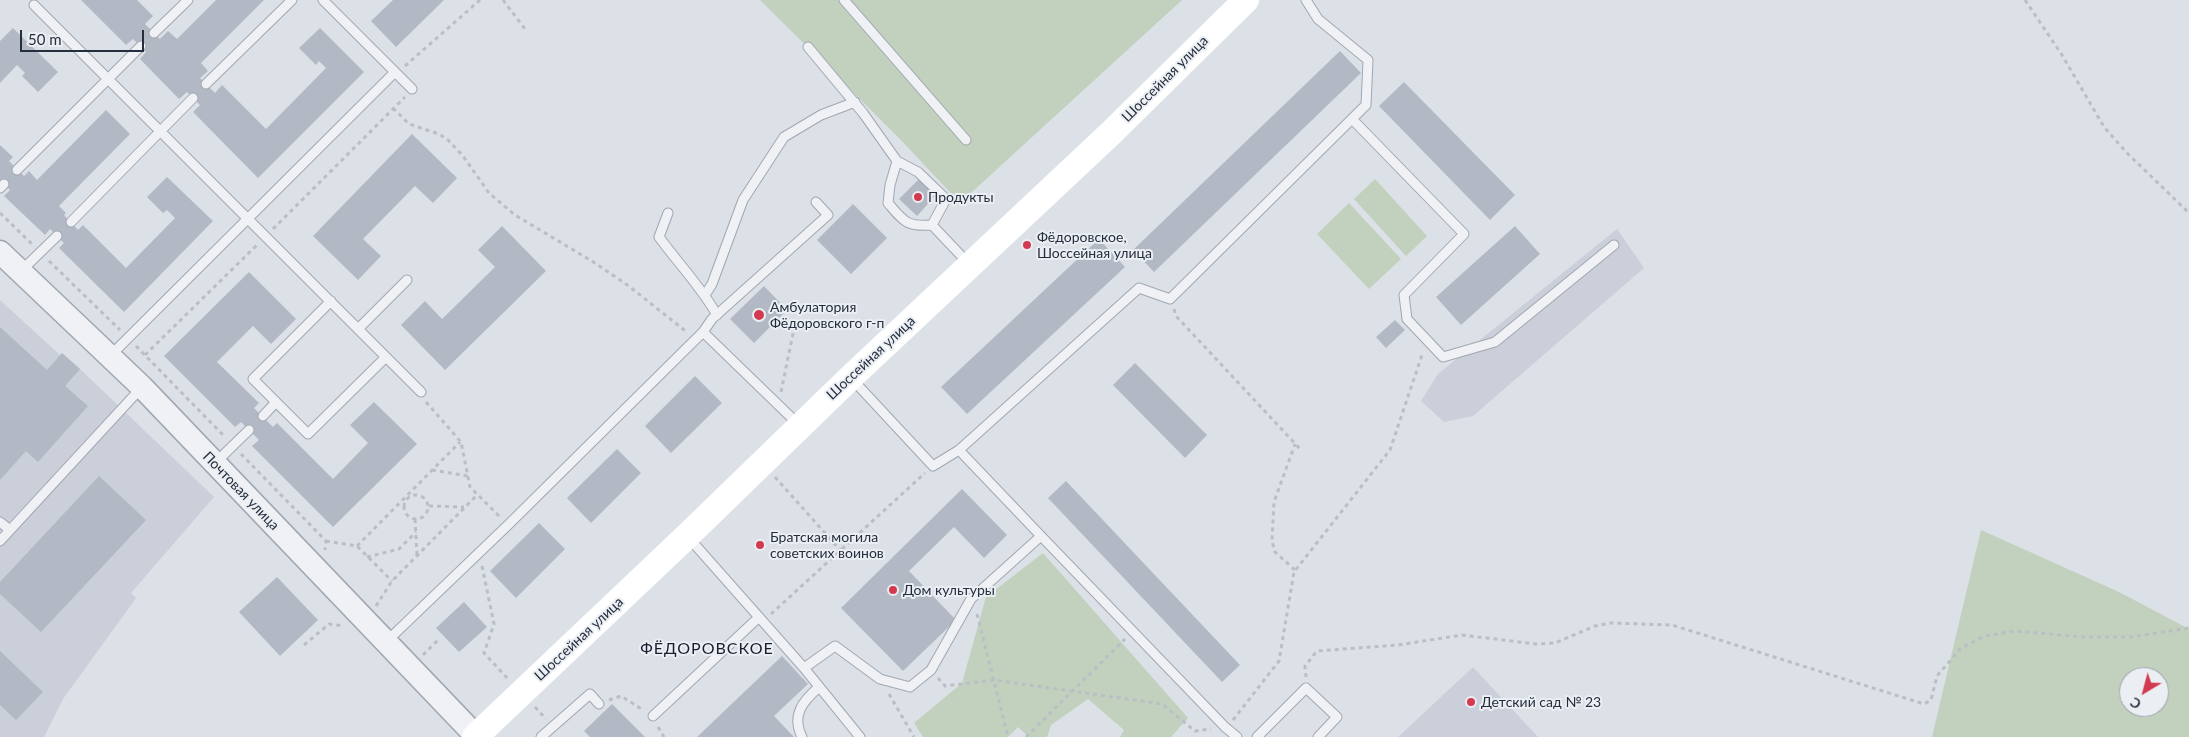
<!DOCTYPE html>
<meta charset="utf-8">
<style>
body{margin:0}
#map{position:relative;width:2189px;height:737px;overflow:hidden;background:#dce0e7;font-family:Lato,sans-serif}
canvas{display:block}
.north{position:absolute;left:2119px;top:667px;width:50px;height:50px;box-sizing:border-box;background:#ebeff4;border:1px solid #9ca2ab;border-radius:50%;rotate:217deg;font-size:14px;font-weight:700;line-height:20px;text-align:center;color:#252e3d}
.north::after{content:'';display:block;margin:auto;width:18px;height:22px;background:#d23a4f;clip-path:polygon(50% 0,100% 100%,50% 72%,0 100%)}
.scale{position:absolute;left:20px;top:30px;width:124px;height:22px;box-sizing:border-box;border:2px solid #252e3d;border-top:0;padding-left:6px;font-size:15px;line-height:18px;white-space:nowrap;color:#252e3d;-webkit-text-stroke:4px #ebeff4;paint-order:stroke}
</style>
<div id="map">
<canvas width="2189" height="737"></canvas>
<div class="north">С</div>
<div class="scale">50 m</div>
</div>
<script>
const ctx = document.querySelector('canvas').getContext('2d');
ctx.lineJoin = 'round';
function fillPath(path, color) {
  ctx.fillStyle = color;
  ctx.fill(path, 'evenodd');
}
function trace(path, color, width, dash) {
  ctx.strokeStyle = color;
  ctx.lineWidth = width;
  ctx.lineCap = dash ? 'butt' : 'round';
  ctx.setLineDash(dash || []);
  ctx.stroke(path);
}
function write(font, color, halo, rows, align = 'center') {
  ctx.font = font + ' Lato,sans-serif';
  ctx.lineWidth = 4;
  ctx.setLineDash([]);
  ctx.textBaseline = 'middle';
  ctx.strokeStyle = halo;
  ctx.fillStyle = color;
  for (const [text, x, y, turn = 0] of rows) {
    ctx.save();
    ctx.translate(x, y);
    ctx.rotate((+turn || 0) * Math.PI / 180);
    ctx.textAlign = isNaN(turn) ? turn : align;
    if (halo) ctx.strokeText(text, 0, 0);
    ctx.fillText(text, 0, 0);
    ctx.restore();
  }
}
const built = new Path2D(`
 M1617 229 1644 268 1473 416 1444 422 1421 401 1438 374Z
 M0 300 60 355 62 353 80 369 214 497 131 593 136 598 63 699 44 737H0Z
 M1473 667 1538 737H1398Z`);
const green = new Path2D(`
 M760 0H1182L960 203 900 139Z
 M1375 179 1427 236 1406 256 1354 199Z
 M1349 203 1401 259 1369 289 1317 234Z
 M1981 530 2119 592 2189 629V737H1932ZM2129 677H2159V707H2129Z
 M1043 553 1188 718 1171 737H1120L1124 730 1088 699 1051 725 1047 737H1029L1018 727 1008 737H923L914 723 962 683 986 597Z`);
const building = new Path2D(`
 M81 0H137L153 16 145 24 160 39 168 31 177 39 216 0H264L201 63 208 71 200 78 215 93 222 85 266 129 326 68 319 61 316 65 299 48 320 28 364 72 258 178 193 112 200 105 187 92 179 99 140 59 146 52 133 39 126 45Z
 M393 0H444L396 47 371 21Z
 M13 28 58 72 38 92 22 76 25 73 17 65 0 83V41Z
 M1340 51 1361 73 1154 272 1133 250Z
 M1404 82 1515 195 1490 220 1379 106Z
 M106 110 130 134 59 206 66 213 64 215 78 230 83 225 126 268 175 218 167 210 163 213 147 197 167 177 213 221 124 312 59 248 64 243 50 229 45 235 4 196 10 190 0 180V145L13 157 9 161 24 176 29 171 37 180Z
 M412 134 457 178 433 203 415 186 363 239 381 256 358 280 313 236Z
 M920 178 937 194 917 216 899 199Z
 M853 204 887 238 851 274 817 240Z
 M502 226 546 271 445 370 401 325 425 301 442 319 495 267 478 250Z
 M1515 226 1540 254 1461 325 1436 297Z
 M1099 239 1125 267 967 414 941 387Z
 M249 272 296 319 271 344 253 326 217 362 259 403 254 408 273 427 277 423 333 479 368 443 350 425 374 402 417 444 333 527 252 446 259 440 241 422 235 427 164 356Z
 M764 286 787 310 754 343 730 319Z
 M1395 320 1405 330 1386 348 1376 337Z
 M0 327 47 370 62 353 80 369 65 386 88 406 38 462 26 451 0 480Z
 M1135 363 1207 435 1185 458 1113 385Z
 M695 376 722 403 671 453 645 426Z
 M617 449 641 473 591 523 567 498Z
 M99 476 146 520 41 632 0 594V582Z
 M1066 481 1240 665 1222 682 1048 498Z
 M962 489 1007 535 984 558 954 527 909 571 956 620 903 671 841 608Z
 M539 523 565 549 516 598 490 571Z
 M277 577 318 620 280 656 239 612Z
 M464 602 487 627 459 652 436 628Z
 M0 651 43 692 16 720 0 705Z
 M782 656 808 684 774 716 794 737H697Z
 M612 704 645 737H590L584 731Z`);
const path = new Path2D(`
 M503 0 525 29
 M2025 0 2062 55 2104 127 2126 152 2189 213
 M405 66 480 0
 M393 108 409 124 439 134 448 140 463 156 489 193 515 215 595 263 630 287 688 333
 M0 213 32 244
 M273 229 405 97
 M49 261 120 330
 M1174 309 1176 316 1302 451
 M136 346 225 437
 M145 355 258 244
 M781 392 794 329 866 324
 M426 402 461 442 470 487 500 517
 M241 454 326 541 325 550
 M432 470 468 476
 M775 477 840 550
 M404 507a12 12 0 1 1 24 0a12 12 0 1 1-24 0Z
 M429 506 464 507
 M415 519 417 555
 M326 541 357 546 392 581
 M357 546 460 442
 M367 557 399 549 416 532
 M482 566 494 624 484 653 508 679
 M1295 570 1275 552 1272 541 1274 502 1295 444
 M376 606 392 581 478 494
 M771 614 925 473
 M977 614 1008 737
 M304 645 329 624 344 626
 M423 655 440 638
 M1306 677 1305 666 1317 651 1398 645 1462 635 1536 644 1555 643 1595 626 1611 623 1672 625 1924 704 1931 700 1937 676 1961 648 1985 636 2015 631 2084 637H2131L2189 628
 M938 678 945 686 994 680 1162 704 1195 731 1211 729
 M889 694 914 737
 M609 700 621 696 643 710
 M535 707 546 719
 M1233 720 1279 661 1294 572 1390 450 1423 352
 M658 727 664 737
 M1026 737 1125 639`);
const service = new Path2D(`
 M844 0 966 140
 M34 5 421 392
 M154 33 188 0
 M808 47 863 113 897 161 918 172 946 199 932 225 969 264
 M395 72 412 89
 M206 84 292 0
 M1352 119 1464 234 1404 295 1407 319 1443 357 1495 342 1614 245
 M897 161 890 185 888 203C904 222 907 227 932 225
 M17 170 141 46
 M0 188 4 184
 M668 213 659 237C678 263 702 288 717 315
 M71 222 193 98
 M21 271 57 236
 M705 295 712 284 743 200 784 137 821 115 855 102
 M331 301 253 379 308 434 386 357
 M358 329 407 280
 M703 332 798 424
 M110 356 395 72 323 0
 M263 416 276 402
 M959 450 1139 288 1170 299 1366 105 1368 60 1318 19 1306 0
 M215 463 249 430
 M0 522 10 530
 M1041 536 1225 727 1237 737
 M689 538 804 668 860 737
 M0 541 142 387
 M387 641 508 525 703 332 712 319 828 215 816 202
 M804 668 835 646 880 679 910 687 931 670 971 599 1041 536 959 450 933 466 852 379
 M653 716 758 618
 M541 737 590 694 599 704
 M802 737C791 715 803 701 819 687
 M1257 737 1306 688 1337 717 1318 737`);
const tertiary = new Path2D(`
 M0 252 142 387 476 736`);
const secondary = new Path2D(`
 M475 737 687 536 851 377 1111 133 1246 0`);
const markers = [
 [918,197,5,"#d23a4f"],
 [1027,245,5,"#d23a4f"],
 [759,315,6,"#d23a4f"],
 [760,545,5,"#d23a4f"],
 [893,590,5,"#d23a4f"],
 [1471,702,5,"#d23a4f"]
];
const streetNames = [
 ["Шоссейная улица",1165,79,-45],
 ["Шоссейная улица",871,358,-43],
 ["Почтовая улица",241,491,46],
 ["Шоссейная улица",579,639,-43]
];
const poiNames = [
 ["Продукты",928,197],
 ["Фёдоровское,",1037,237],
 ["Шоссейная улица",1037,253],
 ["Амбулатория",770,307],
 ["Фёдоровского г-п",770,323],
 ["Братская могила",770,537],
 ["советских воинов",770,553],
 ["Дом культуры",903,590],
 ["Детский сад № 23",1481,702]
];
const quarterNames = [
 ["ФЁДОРОВСКОЕ",707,649]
];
fillPath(built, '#cacfd9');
fillPath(green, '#c1d1bd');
fillPath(building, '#b3b9c4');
trace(service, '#a1a7b1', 11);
trace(tertiary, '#a1a7b1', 25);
trace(path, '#babec5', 3, [4, 4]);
trace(service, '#eff1f5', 9);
trace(tertiary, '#eff1f5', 22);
trace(secondary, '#fff', 26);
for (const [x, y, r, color] of markers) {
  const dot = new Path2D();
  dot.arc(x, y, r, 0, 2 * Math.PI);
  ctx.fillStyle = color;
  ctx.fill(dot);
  trace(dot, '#ebeff4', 2);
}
write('14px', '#252e3d', '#ebeff4', streetNames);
write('14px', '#252e3d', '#ebeff4', poiNames, 'left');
ctx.letterSpacing = '1px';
write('16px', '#181f2e', '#ebeff4', quarterNames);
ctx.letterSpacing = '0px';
</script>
